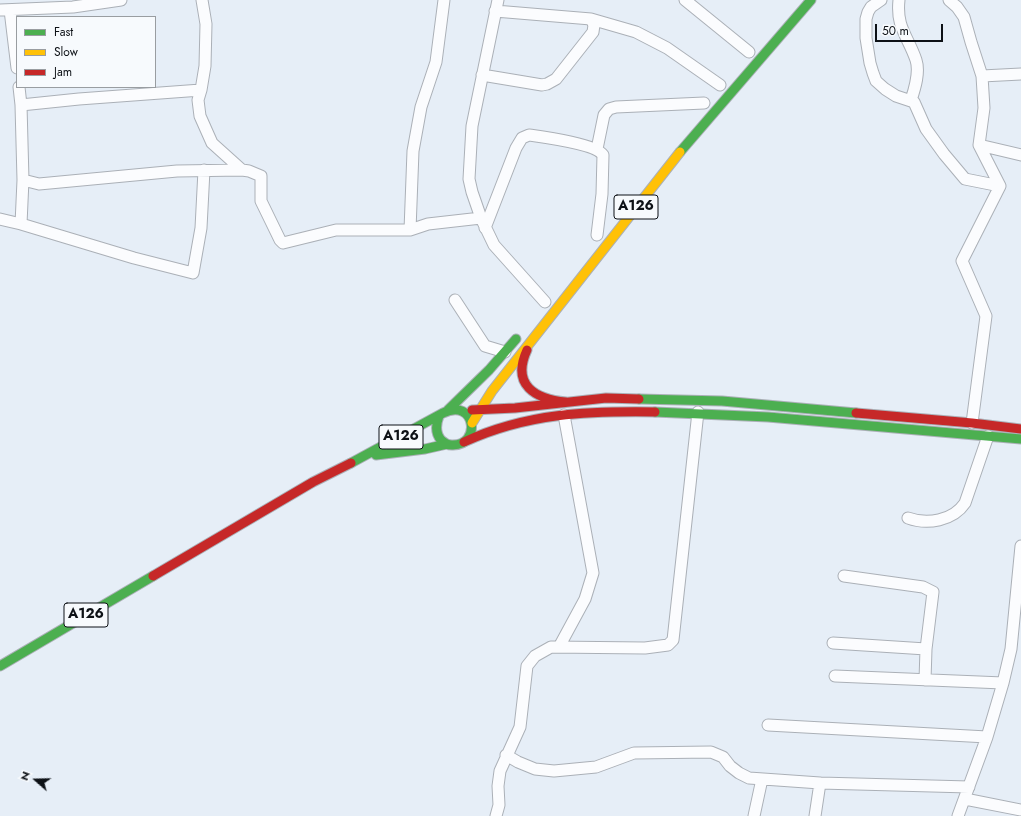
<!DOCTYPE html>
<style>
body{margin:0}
#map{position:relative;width:1021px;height:816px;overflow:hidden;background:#e6eef7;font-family:Jost,sans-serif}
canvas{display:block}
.legend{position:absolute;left:16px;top:16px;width:140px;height:72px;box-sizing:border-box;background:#f7fafd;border:1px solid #999da1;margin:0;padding:5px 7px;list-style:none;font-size:12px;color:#0d1116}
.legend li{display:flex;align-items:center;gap:8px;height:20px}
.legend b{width:20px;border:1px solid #999da1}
.north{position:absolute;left:16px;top:760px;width:40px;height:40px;-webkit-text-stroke:3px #f7fafd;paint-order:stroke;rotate:290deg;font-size:11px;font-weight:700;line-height:16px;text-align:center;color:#0d1116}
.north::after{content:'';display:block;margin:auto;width:14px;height:18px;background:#0d1116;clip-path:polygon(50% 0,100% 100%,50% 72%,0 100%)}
.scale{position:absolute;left:875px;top:24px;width:68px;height:18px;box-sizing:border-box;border:2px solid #0d1116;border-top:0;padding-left:5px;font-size:12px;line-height:14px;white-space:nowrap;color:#0d1116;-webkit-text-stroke:3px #f7fafd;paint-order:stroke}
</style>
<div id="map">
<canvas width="1021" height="816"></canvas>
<ul class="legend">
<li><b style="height:5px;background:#4caf50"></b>Fast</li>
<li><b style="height:5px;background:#ffc107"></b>Slow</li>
<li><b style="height:5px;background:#c62828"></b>Jam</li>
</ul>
<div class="north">N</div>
<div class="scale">50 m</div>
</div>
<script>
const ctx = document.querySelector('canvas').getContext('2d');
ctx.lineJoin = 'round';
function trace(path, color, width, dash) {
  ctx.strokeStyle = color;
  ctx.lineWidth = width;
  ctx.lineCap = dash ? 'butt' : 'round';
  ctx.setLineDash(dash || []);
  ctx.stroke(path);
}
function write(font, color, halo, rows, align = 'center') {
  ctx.font = font + ' Jost,sans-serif';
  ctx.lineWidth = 3.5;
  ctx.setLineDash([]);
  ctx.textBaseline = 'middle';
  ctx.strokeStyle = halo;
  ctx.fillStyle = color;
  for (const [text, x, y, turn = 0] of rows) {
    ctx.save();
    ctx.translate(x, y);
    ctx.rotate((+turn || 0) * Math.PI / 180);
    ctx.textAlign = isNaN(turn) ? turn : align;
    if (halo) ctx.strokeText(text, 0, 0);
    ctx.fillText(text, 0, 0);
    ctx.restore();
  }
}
const street = new Path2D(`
 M202 0 206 24 205 66 201 90 198 100 200 116 212 143 242 170
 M498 0 472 126 469 179 472 192 481 218 494 245 545 302
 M685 0 749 52
 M881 0 871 7 868 12 866 19V38L870 63 873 73 876 81 885 89 896 96 914 102 926 129 944 154 965 179 1000 186
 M899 0C896 28 908 36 916 60 920 72 915 88 911 100
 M949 0 957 7 964 17 971 42 982 76 984 108 979 145 1000 186
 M0 10 73 7 121 0
 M10 10 17 68
 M495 11 591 19 636 32 667 48 720 85
 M482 75 542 85 547 84 556 79 593 32 594 25 591 19
 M982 76 1021 74
 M19 87 21 105 23 180
 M21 105 79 99 201 90
 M979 145 1021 155
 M597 149 604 115 609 109 616 107 704 103
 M0 219 21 224 23 180 39 184 177 171 242 170 249 171 261 176V201L280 240 283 243 336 230H410L428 224 481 218
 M21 224 134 258 193 273 201 228 204 170
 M485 228 516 148 522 138 529 135C543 137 596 144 603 155L602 194 597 235
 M410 230 413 151 421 107 436 62 444 0
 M455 300 485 346 505 352
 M972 423 986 316 962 261 1000 186
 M908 518C927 525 953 521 965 503L988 436
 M844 576 923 587 933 592 926 649 925 680
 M833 643 926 649
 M559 647 585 599 593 573 564 415
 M835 676 1003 683
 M768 725 987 737
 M506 755 518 762 535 769 554 771 596 767 634 753 711 752 723 757 730 766 739 773 749 778 820 783 969 787
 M965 799 1021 810
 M496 816 499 805 498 786 500 771 520 727 527 666 535 656 551 647 645 648 668 645 673 640 698 412
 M754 816 762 779
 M815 816 820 783
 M958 816 987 737 1003 683 1011 649 1021 546`);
const fast = new Path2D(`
 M680 152 811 0
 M639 399 722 401 856 413
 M448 410 489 370 516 339
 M655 412 768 417 1021 439
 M376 455 425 449 447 444
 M351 463 443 413C476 397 482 446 452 445 448 445 444 443 441 440 435 433 436 424 439 416
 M0 666 153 576`);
const slow = new Path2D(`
 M472 423 492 391 680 152`);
const jam = new Path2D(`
 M527 350C511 385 535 399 566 402
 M472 410 515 408 606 398 639 399
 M856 413 972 423 1021 429
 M464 442C527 413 587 411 655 412
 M153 576 313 482 351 463`);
const shields = [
 [636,207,44],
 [401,437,44],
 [86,615,44]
];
const shieldNames = [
 ["A126",636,207],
 ["A126",401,437],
 ["A126",86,615]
];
trace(street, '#abb0b7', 13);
trace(fast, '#abb0b7', 11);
trace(slow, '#abb0b7', 11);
trace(jam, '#abb0b7', 11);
trace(street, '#fbfcfe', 11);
trace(fast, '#4caf50', 9);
trace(slow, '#ffc107', 9);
trace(jam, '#c62828', 9);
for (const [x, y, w] of shields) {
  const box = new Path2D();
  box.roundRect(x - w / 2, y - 12, w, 24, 3);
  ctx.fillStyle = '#f7fafd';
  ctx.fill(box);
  trace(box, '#0d1116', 1);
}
write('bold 14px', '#0d1116', null, shieldNames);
</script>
